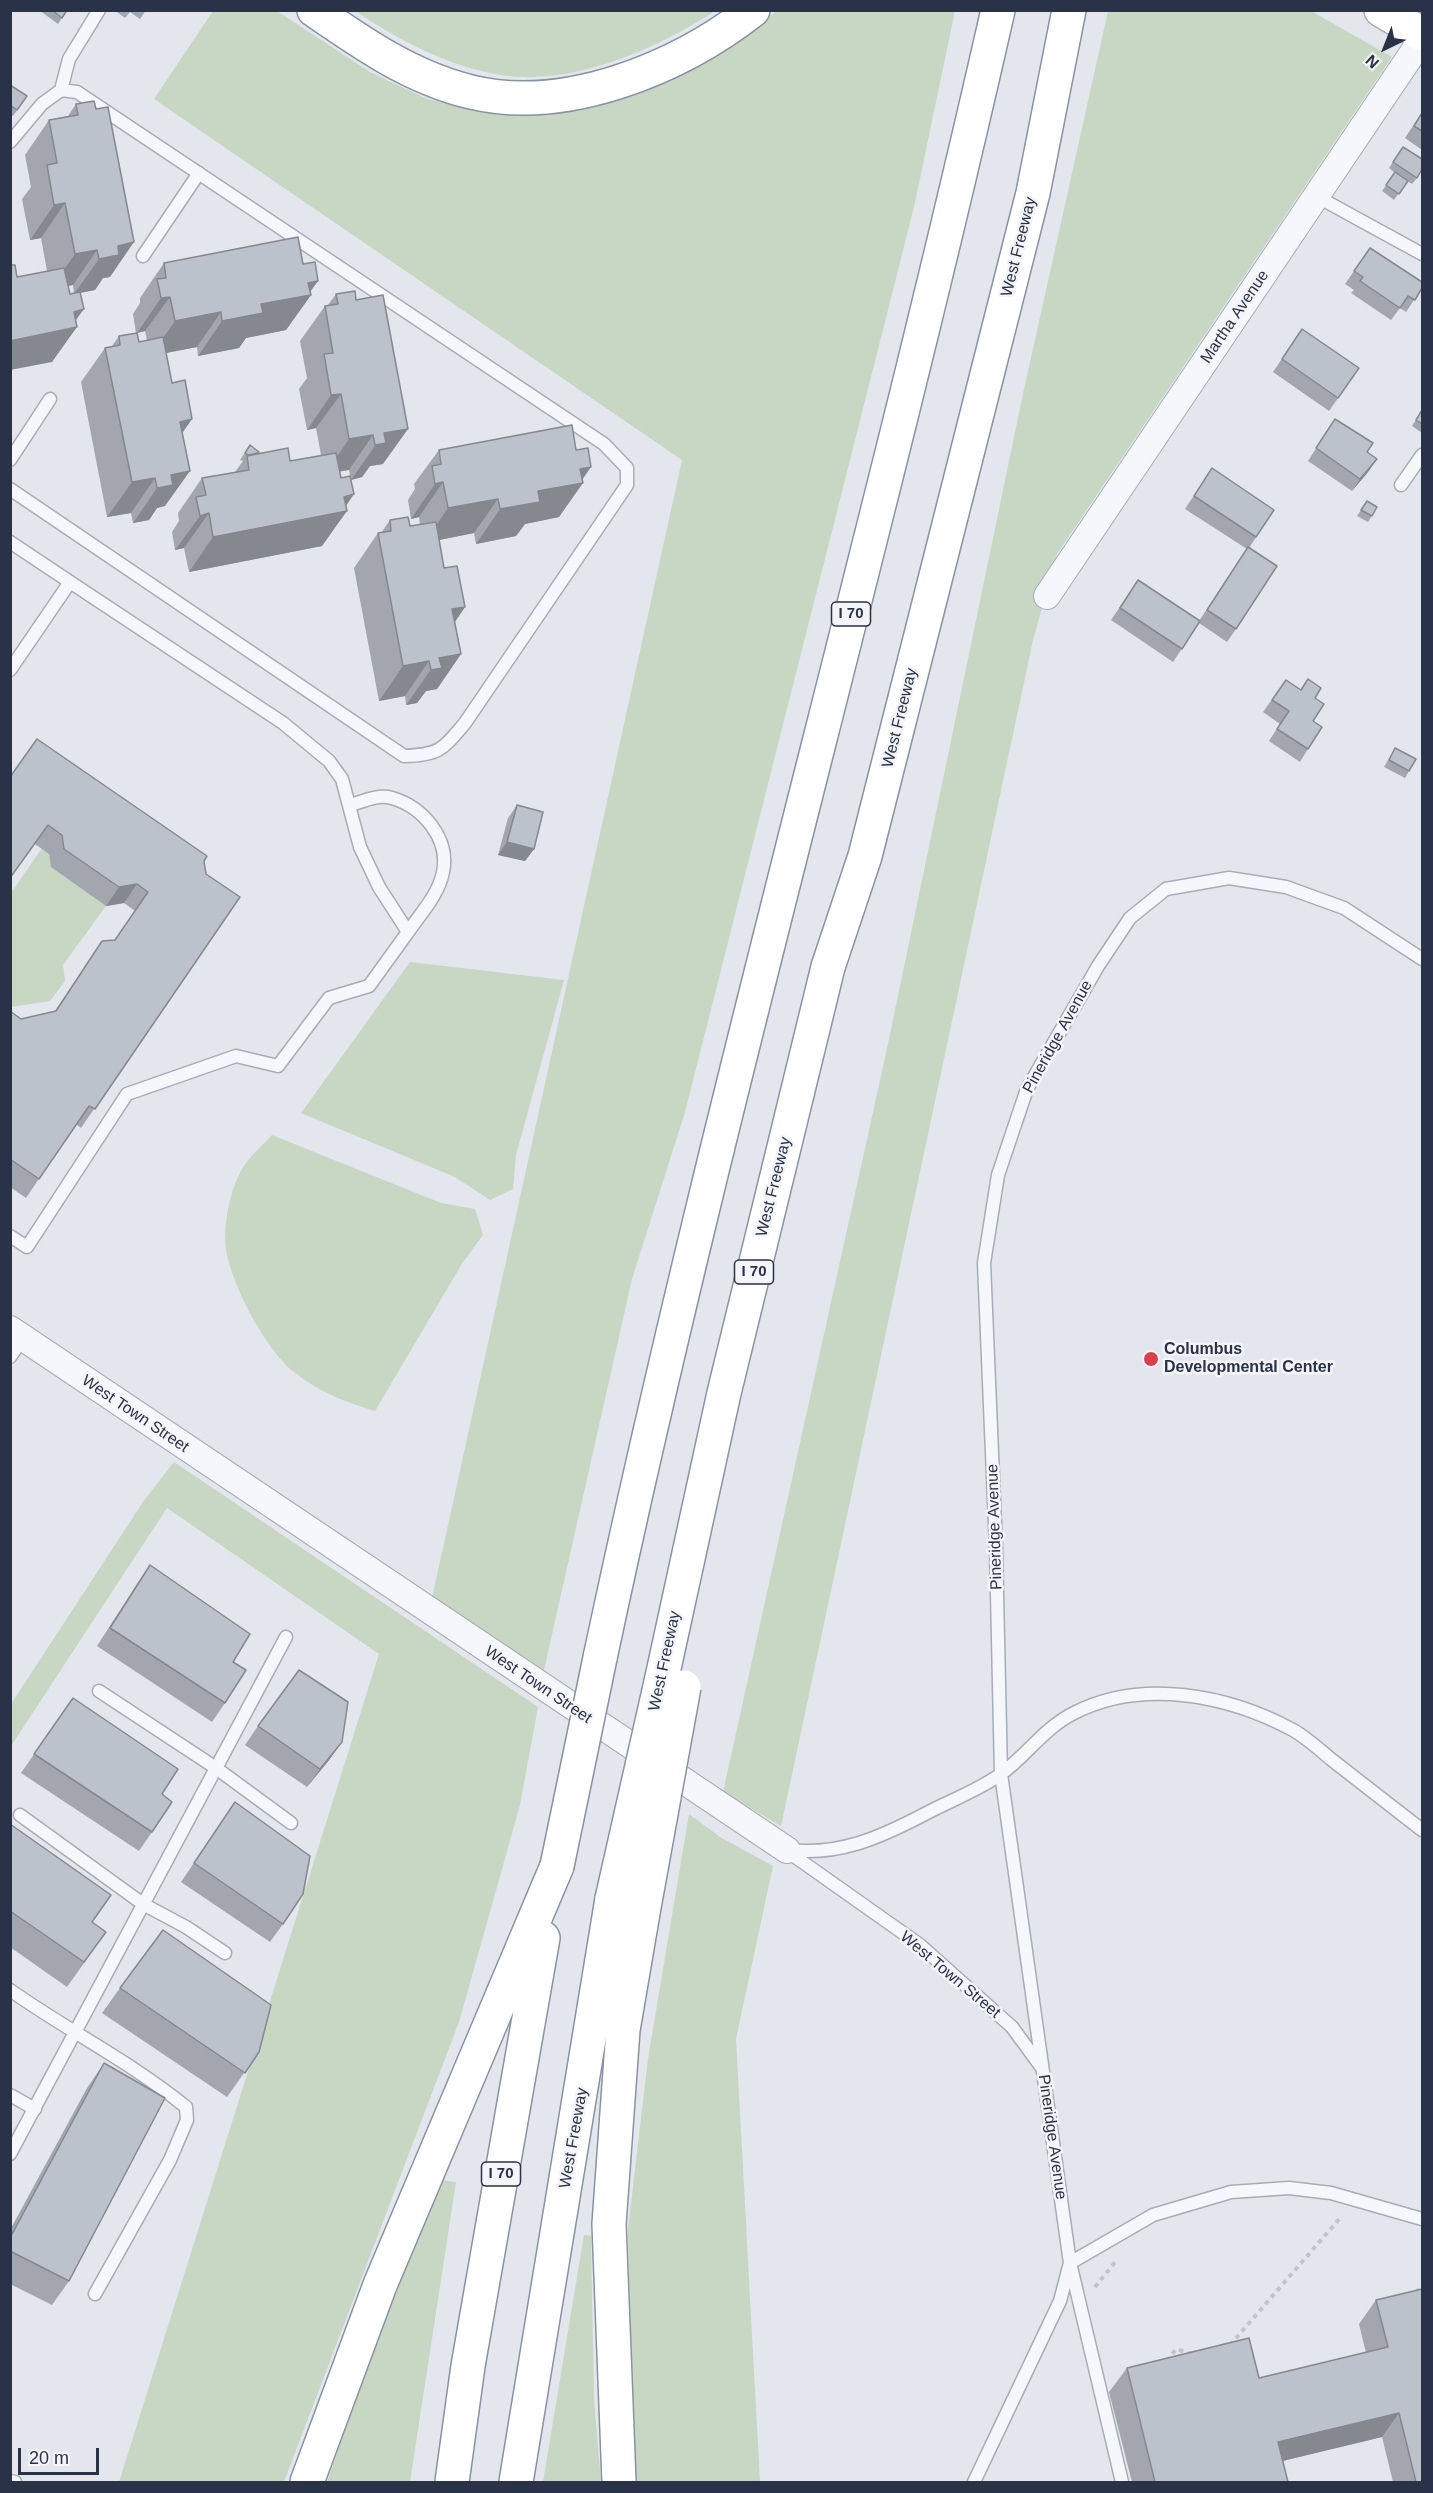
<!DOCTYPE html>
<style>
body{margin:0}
#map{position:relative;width:1433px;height:2493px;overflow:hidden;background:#e3e6ec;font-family:Helvetica,sans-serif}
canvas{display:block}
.frame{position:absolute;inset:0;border:12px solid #293246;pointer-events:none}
.north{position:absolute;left:1355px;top:18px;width:60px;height:60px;-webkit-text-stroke:4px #f3f5f9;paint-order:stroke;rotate:223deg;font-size:16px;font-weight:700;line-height:24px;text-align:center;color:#293246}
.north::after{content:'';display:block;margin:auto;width:21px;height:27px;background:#293246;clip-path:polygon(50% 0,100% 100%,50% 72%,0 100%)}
.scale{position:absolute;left:18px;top:2448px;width:81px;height:27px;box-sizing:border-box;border:3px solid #293246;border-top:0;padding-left:8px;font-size:18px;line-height:21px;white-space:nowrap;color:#293246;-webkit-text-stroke:4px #f3f5f9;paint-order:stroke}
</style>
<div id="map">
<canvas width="1433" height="2493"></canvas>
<div class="frame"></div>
<div class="north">N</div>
<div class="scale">20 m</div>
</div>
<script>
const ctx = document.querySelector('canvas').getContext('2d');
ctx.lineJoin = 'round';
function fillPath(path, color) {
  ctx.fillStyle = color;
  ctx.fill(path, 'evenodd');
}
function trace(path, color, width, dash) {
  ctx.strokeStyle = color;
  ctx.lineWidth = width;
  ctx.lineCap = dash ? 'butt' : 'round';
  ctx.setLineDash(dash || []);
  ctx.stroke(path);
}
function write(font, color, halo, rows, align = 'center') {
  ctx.font = font + ' Helvetica,sans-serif';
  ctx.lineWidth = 5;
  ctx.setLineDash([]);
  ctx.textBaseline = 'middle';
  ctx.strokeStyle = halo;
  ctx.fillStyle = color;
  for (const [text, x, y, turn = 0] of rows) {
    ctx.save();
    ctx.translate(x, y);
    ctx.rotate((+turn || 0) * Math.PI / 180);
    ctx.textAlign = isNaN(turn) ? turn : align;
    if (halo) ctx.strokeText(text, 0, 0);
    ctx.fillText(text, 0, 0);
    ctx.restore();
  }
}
const green = new Path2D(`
 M213 11H277L370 72 427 99 496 114 557 112 614 99 689 70 758 26 776 11H955L914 207 685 1112 632 1279 544 1670 432 1598 682 460 154 99Z
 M355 11H715C657 49 571 87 500 75 447 66 399 40 355 11Z
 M1108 11H1311L1392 57 1057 554 1033 640 781 1826 723 1792 888 1044 1024 389Z
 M42 848 49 854 52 867 106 906 63 965 65 981 50 1001 11 1007V893Z
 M410 962 564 980 516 1155 513 1189 490 1200 455 1177 301 1113Z
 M272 1135 441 1203 475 1209 483 1235 463 1262 375 1411C345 1402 319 1392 294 1372 266 1350 231 1284 226 1249 223 1225 230 1190 242 1169 249 1157 263 1145 272 1135Z
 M174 1462 538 1707 520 1805 459 2022 284 2482H119L379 1654 167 1508 11 1746V1704L145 1499Z
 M689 1814 720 1837 773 1866 736 2039 760 2482H634L628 2229 648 2059Z
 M433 2179 456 2182 410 2482H327Z
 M584 2235 591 2236 594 2399 601 2482H543Z`);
const path = new Path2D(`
 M1095 2287 1117 2260
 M1416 2292 1422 2286
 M1230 2345 1341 2217
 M1167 2361 1176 2349 1192 2354`);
const service = new Path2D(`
 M61 90 69 59 99 10
 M10 142 42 104 61 90 77 92 604 444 627 468V485L465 723C443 749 440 755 404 756L10 489
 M1316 196 1422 254
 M143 256 199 173
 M10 460 50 399
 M1401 485 1422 455
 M10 542 70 582 10 670
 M351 805C364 801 378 794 392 798 423 807 450 839 443 872 439 894 421 913 408 932
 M10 1236 27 1247 127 1094 236 1056 278 1066 329 998 369 986 408 932 379 887 360 847 342 779 329 761 283 723 70 582
 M10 1357 23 1338
 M99 1691 216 1768 291 1823
 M20 1815 143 1904 186 1927 225 1953
 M787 1850C839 1856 879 1838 925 1814 949 1801 979 1790 1001 1774 1027 1755 1044 1728 1074 1713 1142 1678 1228 1695 1293 1730 1307 1738 1320 1750 1332 1760 1362 1783 1392 1807 1422 1830
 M787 1851 920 1945 1012 2027 1042 2068
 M10 1990C68 2031 131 2062 186 2107L187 2120 170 2160 95 2294
 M10 2095 35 2109
 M10 2154 286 1637
 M10 2481 15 2482
 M974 2482 1060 2301 1070 2263 1001 1774 996 1548 984 1263 998 1175 1027 1089 1098 966 1130 918 1166 889 1229 878 1286 887 1344 908 1422 959
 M1122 2482 1070 2263 1153 2215 1231 2192 1289 2188 1331 2193 1422 2219`);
const minor = new Path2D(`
 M1047 596 1422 39
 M10 1329 787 1850`);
const secondary = new Path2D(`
 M1381 10 1422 34`);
const motorway = new Path2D(`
 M314 10C363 44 412 78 471 92 566 115 679 68 753 10
 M600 1658C717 1105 873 562 998 10
 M661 1682 724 1393 828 967 865 856 1033 193 1069 10
 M307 2482 380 2285 557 1866
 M452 2482 468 2366 543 1938
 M516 2482 612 1899
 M619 2482 609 2224 623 2030 644 1907`);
const motorwayBridge = new Path2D(`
 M557 1866 600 1658
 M612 1899 661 1682
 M644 1907 684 1687`);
const wall = new Path2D(`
 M39 10H67L58 24Z
 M114 10H146L140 19 130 12 125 18Z
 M10 85 27 96 13 116 10 115Z
 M76 104 110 277 103 278 95 290 80 293 76 321 52 362 17 277 47 271 41 238 30 240 22 199 31 187 25 155 49 120 68 116ZM73 285 74 293 70 294 68 286Z
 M1422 112V150L1405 138Z
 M1403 147 1417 178 1412 184 1407 181 1394 200 1382 191 1395 173 1389 168Z
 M1370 248 1422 288 1406 312 1400 308 1391 320 1351 293 1354 290 1345 284Z
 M164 263 303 264 311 295 286 330 246 338 239 348 198 356 197 347 166 353 182 434 165 506 157 508 149 520 133 523 131 513 107 517 81 382 105 348 112 346 119 336 136 333 133 314 140 303V298ZM145 331 147 340 139 342 137 333Z
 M336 294 383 464 370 466 362 477 351 480 346 506 322 546 189 572 184 548 175 550 172 532 179 521 178 513 202 478 235 472 243 461 240 460 250 445 258 453 290 461 321 455 316 428 307 430 299 389 307 378 300 341 325 306 328 305ZM349 470 350 476 341 478 339 471Z
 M1302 329 1359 368 1329 411 1273 372Z
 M1422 410V433L1412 426Z
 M1335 419 1367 452 1377 459 1368 472 1352 491 1308 461Z
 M439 450 582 479 559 517 525 524 516 536 476 544 474 533 439 540 444 568 465 607 455 622 461 654 437 689 426 691 417 703 406 705 405 696 379 701 354 568 378 533H381L390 520 410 526 420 525 419 517 411 519 408 500 415 489 414 484Z
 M1212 468 1274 510 1249 548 1236 629 1227 642 1199 623 1173 662 1111 620 1138 580 1199 621 1247 549 1185 509Z
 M1367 501 1377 507 1368 522 1357 516Z
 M1308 679 1315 698 1313 721 1308 749 1300 762 1269 741 1280 724 1263 712 1286 680 1300 690Z
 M1395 748 1409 771 1405 778 1384 767Z
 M10 777 204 861 206 874 240 897 81 1128 76 1124 26 1198 10 1187V1011L21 1019 55 1011 102 941 115 940 135 911 124 903 106 906 51 867 49 854 35 844Z
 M517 805 534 849 525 861 498 855 508 818Z
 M150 1565 233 1662 225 1703 212 1722 97 1646 137 1584Z
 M73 1698 162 1794 152 1832 139 1851 21 1773Z
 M258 1726 342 1742 329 1760 307 1787 245 1745Z
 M235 1802 283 1924 270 1942 181 1882Z
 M10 1824 92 1922 106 1932 67 1987 10 1947Z
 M120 1988 259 2052 227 2097 102 2013Z
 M104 2063 69 2281 52 2305 10 2284V2230L87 2088Z
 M1376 2300 1422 2482H1393L1382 2437 1283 2461 1288 2482H1132L1109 2392 1127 2368 1259 2378 1366 2353 1359 2324Z`);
const shadedWall = new Path2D(`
 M65 203 41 238 30 240 54 205Z
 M134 242 110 277 103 278 95 290 74 294 99 259 118 246Z
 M97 250 73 285 50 289 75 254Z
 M318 281 308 295H311L286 330 246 338 239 348 198 356 222 321 308 283Z
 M170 297 145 331 137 333 161 298Z
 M84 309 70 328 77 327 52 362 10 370V341L74 312Z
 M221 312 197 347 150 356 175 321Z
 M341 394 316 428 307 430 331 395Z
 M192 419 168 454 180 422Z
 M408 429 383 464 370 466 362 477 351 480 384 433Z
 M373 435 349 470 325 474 349 439Z
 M1377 459 1368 472 1352 491 1360 479Z
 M591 467 580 483H583L559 517 525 524 516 536 476 544 500 509 538 491 580 469Z
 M190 471 165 506 157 508 149 520 133 523 157 488 171 475Z
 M155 478 131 513 107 517 132 482Z
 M443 482 419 517 411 519 435 484Z
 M354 494 342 512 347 511 322 546 189 572 213 537 344 497Z
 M498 499 474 533 424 543 448 508Z
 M209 513 184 548 175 550 200 516Z
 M465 607 441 642 452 609Z
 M461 654 437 689 426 691 417 703 406 705 439 658Z
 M429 661 405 696 379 701 403 666Z
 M507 842 534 849 525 861 498 855Z
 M137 884 124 903 106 906 119 887Z
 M342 1742 329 1760 307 1787 320 1769Z
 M1399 2413 1382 2437 1261 2466 1278 2442Z`);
const building = new Path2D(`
 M52 10H67L62 18Z
 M10 85 27 96 17 110 10 105Z
 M94 101 96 109 108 107 134 242 118 246 119 255 99 259 97 250 75 254 65 203 54 205 47 165 57 163 49 120 78 115 76 104Z
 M1422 113V131L1414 126Z
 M1403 147 1422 159V169L1417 178 1393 162Z
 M1395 172 1408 181 1399 194 1386 185Z
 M298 237 303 264 315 262 318 281 308 283 311 295 261 304 263 313 222 321 221 312 175 321 170 297 161 298 157 279 166 278 164 263Z
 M1370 248 1422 282V288L1415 300 1408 296 1400 308 1360 281 1363 277 1354 271Z
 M10 265H15L17 277 64 268 70 294 80 292 84 309 74 312 77 327 10 341Z
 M355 291 356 300 383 295 408 429 384 433 386 443 375 445 373 435 349 439 341 394 331 395 324 354 333 353 325 306 338 304 336 294Z
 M1302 329 1359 368 1338 398 1282 359Z
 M137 333 139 342 163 337 172 383 185 380 192 419 180 422 190 471 171 475 173 485 157 488 155 478 132 482 105 348 120 345 119 336Z
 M1422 410V424L1416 420Z
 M1335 419 1373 443 1367 452 1377 459 1360 479 1316 448Z
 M572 425 576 450 588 448 591 467 580 469 583 483 538 491 540 502 500 509 498 499 448 508 443 482 435 484 432 466 441 464 439 450Z
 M250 445 259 452 258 453 248 455 245 453Z
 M288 448 290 461 336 453 341 478 350 476 354 494 344 497 347 511 213 537 209 513 200 516 196 497 206 495 202 478 249 470 247 456Z
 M1212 468 1274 510 1256 537 1194 496Z
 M1367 501 1377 507 1372 516 1361 510Z
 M408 517 410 526 436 522 444 568 457 566 465 607 452 609 461 654 439 658 442 668 431 670 429 661 403 666 378 533 391 531 390 520Z
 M1248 547 1277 566 1236 629 1207 610Z
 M1138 580 1200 621 1182 649 1120 608Z
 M1308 679 1321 688 1315 698 1324 704 1313 721 1322 727 1308 749 1277 729 1289 711 1272 700 1286 680 1301 690Z
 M37 739 207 856 204 861 206 874 240 897 95 1109 89 1106 39 1179 10 1159V1011L21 1019 56 1011 102 941 115 940 148 892 137 884 119 887 64 849 62 835 48 825 10 878V777Z
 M1395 748 1416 759 1409 771 1389 760Z
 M517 805 543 812 534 849 507 842Z
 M150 1565 250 1634 233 1662 246 1670 225 1703 110 1628Z
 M299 1670 348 1702 342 1742 320 1769 258 1726Z
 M73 1698 178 1769 162 1794 172 1802 152 1832 34 1754Z
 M235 1802 310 1856 303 1894 283 1924 194 1863Z
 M10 1824 111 1895 92 1922 106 1932 84 1962 10 1911Z
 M163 1930 271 2005 259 2052 245 2073 120 1988Z
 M104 2063 165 2098 69 2281 10 2251V2238Z
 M1422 2289V2482H1416L1399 2413 1278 2442 1288 2482H1155L1127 2368 1249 2338 1259 2378 1388 2347 1376 2300Z`);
const markers = [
 [1151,1359,8,"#da3f4d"]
];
const shields = [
 [851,614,39],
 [754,1272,39],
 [501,2174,39]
];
const shieldNames = [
 ["I 70",851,614],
 ["I 70",754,1272],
 ["I 70",501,2174]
];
const streetNames = [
 ["West Freeway",1019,247,-76],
 ["Martha Avenue",1235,317,-56],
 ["West Freeway",900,718,-76],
 ["Pineridge Avenue",1058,1037,-61],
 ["West Freeway",774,1187,-76],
 ["West Town Street",135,1414,34],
 ["Pineridge Avenue",995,1527,-92],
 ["West Freeway",665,1661,-78],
 ["West Town Street",538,1685,34],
 ["West Town Street",950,1975,40],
 ["Pineridge Avenue",1052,2137,82],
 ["West Freeway",574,2138,-80]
];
const poiNames = [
 ["Columbus",1164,1350],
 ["Developmental Center",1164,1368]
];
fillPath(green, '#c7d7c3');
trace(service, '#a7acb7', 15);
trace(minor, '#a7acb7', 28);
trace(secondary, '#a7acb7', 36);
trace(motorway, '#8992a4', 36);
trace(path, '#c1c4cb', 4, [4.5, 4.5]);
trace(service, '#f6f7fa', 12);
trace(minor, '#f6f7fa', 26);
trace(secondary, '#fff', 33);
trace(motorway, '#fff', 33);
trace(motorwayBridge, '#8992a4', 36, []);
trace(motorwayBridge, '#fff', 33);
fillPath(wall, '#a2a7af');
fillPath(shadedWall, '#84888f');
fillPath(building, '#bcc2cc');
trace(building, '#84888f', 1.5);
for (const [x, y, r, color] of markers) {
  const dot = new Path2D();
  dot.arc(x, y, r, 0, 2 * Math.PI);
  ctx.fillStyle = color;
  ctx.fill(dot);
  trace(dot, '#f3f5f9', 2);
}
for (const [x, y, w] of shields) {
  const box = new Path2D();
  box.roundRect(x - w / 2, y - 12, w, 24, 4.5);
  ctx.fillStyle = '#f3f5f9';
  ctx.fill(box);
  trace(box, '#293246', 1.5);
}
write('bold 15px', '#293246', null, shieldNames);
write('16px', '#293246', '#f3f5f9', streetNames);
write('bold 16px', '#293246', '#f3f5f9', poiNames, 'left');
</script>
